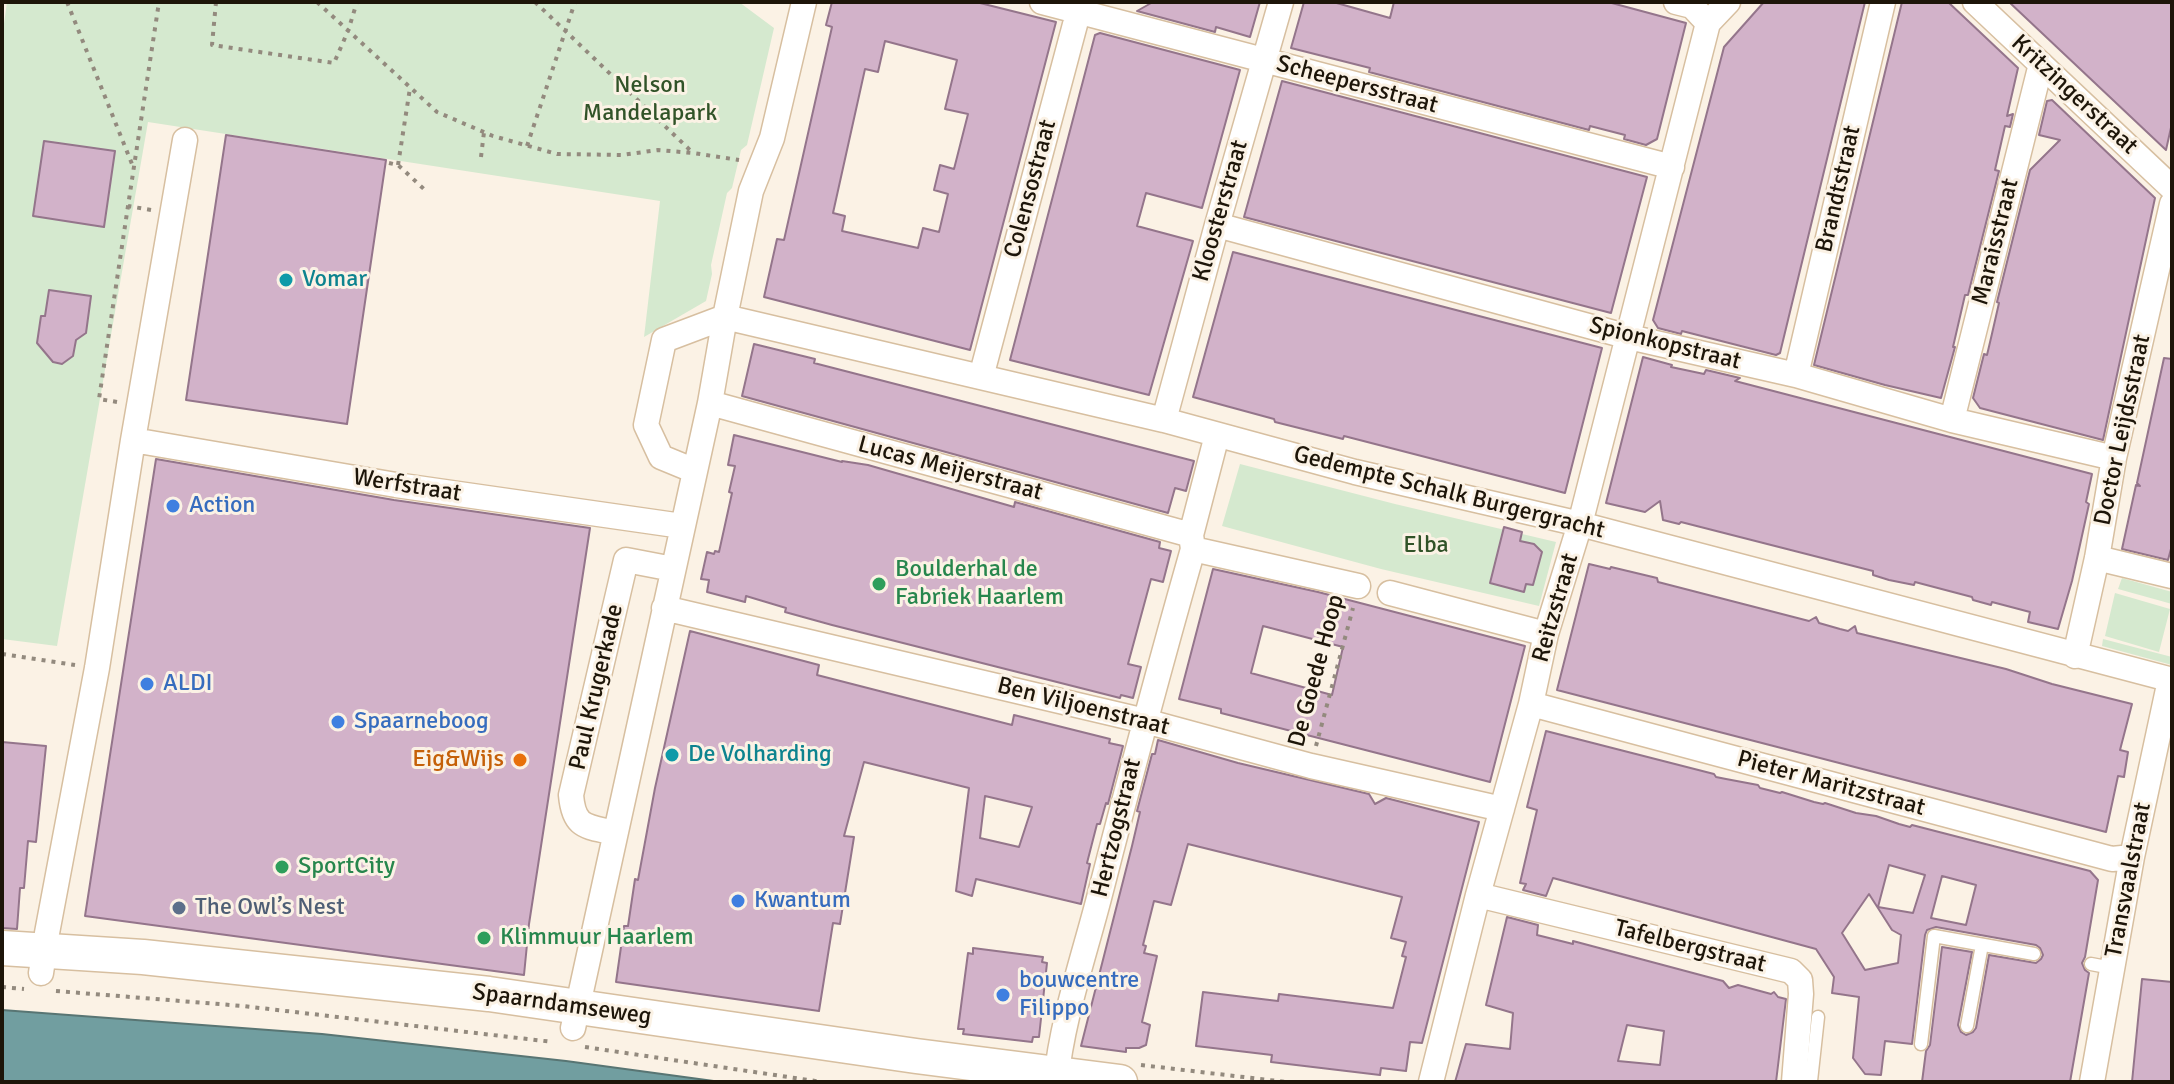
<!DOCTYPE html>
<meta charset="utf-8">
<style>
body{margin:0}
#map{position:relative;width:2174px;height:1084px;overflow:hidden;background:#fbf2e5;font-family:Signika,sans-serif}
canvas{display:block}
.frame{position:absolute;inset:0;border:4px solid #1d1509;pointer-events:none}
</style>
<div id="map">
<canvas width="2174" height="1084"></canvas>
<div class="frame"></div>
</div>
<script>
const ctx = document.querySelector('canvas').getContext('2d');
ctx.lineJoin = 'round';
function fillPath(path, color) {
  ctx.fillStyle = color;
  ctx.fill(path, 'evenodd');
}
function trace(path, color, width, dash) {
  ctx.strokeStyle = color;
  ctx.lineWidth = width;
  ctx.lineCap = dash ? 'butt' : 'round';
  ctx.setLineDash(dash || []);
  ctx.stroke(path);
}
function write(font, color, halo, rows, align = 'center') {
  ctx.font = font + ' Signika,sans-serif';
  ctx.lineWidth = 6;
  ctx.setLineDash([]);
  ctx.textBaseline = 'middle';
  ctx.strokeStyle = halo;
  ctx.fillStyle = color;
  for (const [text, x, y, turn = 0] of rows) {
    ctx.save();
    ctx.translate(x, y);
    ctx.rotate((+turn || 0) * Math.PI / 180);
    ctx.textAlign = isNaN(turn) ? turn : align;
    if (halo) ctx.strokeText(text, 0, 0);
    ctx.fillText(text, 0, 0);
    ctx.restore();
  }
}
const green = new Path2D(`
 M7 2H739L774 28 747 145 741 150 732 188 727 193 711 265 712 274 706 301 644 337 660 201 148 122 57 646 2 639V38Z
 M1240 464 1395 504 1556 542 1539 606 1381 569 1222 526Z
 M2122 578 2172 592V604L2118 589Z
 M2115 593 2170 609 2159 652 2105 636Z
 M2103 639 2172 657V665L2102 646Z`);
const water = new Path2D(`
 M2 1010 322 1034 566 1061 721 1082H2Z`);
const building = new Path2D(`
 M832 2H976L1056 22 970 350 764 297 777 239 784 240 832 27 826 25ZM885 41 957 60 945 109 968 114 954 169 940 165 934 190 948 194 939 232 923 228 918 248 842 231 845 216 833 213 865 69 878 72Z
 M1153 2H1260L1250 37 1216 27 1215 32 1137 11Z
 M1304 2H1333L1390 18 1394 2H1608L1686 23 1657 139 1646 145 1624 139 1625 135 1590 126 1589 130 1369 72 1370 68 1291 48Z
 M1764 2H1865L1780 353 1776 355 1682 331 1681 334 1658 328 1653 320 1724 47Z
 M1902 2H1948L2018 68 2007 116 2013 114 2010 127 2005 126 1995 170 1999 171 1968 295H1965L1953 347H1955L1941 398 1885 385 1814 365Z
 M2009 2H2172V123L2166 150Z
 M1100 33 1240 70 1202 208 1146 193 1137 226 1193 241 1149 395 1010 360 1095 35Z
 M1282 81 1647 177 1611 313 1244 217Z
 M2052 100 2155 198 2103 440 1980 408 1973 398 1984 354 1987 355 1991 338 1999 303 1997 302 2030 170 2060 140 2039 135 2047 101Z
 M226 135 386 160 347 424 186 400Z
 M44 141 115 151 104 227 33 216Z
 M1233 252 1602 348 1565 493 1344 436 1343 439 1275 422 1274 419 1193 397Z
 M49 290 91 296 86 333 76 340 73 356 62 364 53 362 37 343 41 316H45Z
 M754 344 815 359 814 363 1194 461 1186 491 1175 488 1168 513 742 396Z
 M1643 357 1672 365 1671 367 1704 374 1706 370 1740 378 1735 381 2092 474 2086 502 2089 504 2072 581 2058 629 2028 622 2030 612 1992 602 1991 605 1973 600 1972 597 1915 582 1914 585 1889 580 1873 575V571L1681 522 1679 524 1663 520 1660 501 1645 512 1606 503Z
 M2164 358 2172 359V545L2168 560 2122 549 2136 485 2140 486 2137 483Z
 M734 435 842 462V461L868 465 1014 507 1015 502 1160 542 1159 548 1171 551 1163 582 1151 579 1128 664 1141 667 1133 698 1121 695 1120 698 832 625 785 612 786 608 746 596 745 602 707 592 709 580 701 579 707 552 714 554 715 551 719 552 732 493 729 492 735 466 728 465Z
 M156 459 394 500 590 528 529 924 524 975 85 916Z
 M1504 527 1522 532 1520 541 1534 544 1542 552 1533 585 1526 584 1524 592 1490 583Z
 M1589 564 1610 569 1611 567 1657 578 1658 582 1809 621 1816 617 1819 623 1840 629 1848 631 1855 626 1857 633 2006 669 2052 684 2132 704 2120 750 2128 752 2124 777 2118 776 2106 832 1557 690Z
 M1213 569 1318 592 1525 646 1490 782 1221 713V709L1179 699ZM1263 626 1343 647 1332 695 1251 673Z
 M690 631 819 665 817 675 1012 725 1014 715 1110 739 1109 743 1123 746 1108 804 1106 803 1100 824H1097L1087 863 1090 864 1081 904 976 879 972 896 956 891 969 788 864 762 844 836 854 837 840 924 833 923 819 1011 616 982 624 926H628L635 879 638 880 655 788ZM985 796 1032 807 1019 847 980 838Z
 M1546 731 1714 774 1716 777 1726 779 1758 785 1760 788 1780 793 1782 792 1814 802 1823 804 1825 803 1856 813 1876 816 1899 824 1910 827 1912 825 2090 871 2098 880 2085 957 2082 963 2085 970 2089 973 2070 1082H1922L1926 1051 1930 1045 1942 947 1972 952 1958 1025 1961 1032 1966 1035 1973 1032 1976 1028 1989 955 2036 963 2041 959 2043 955 2040 948 2036 945 1936 927 1927 930 1925 935 1912 1044 1885 1041 1881 1075 1865 1074 1853 1058 1859 997 1832 993 1834 977 1816 949 1553 878 1546 896 1523 890 1526 884 1520 883 1537 810 1527 807ZM1889 865 1925 875 1913 913 1878 907ZM1942 876 1976 885 1966 925 1931 918ZM1869 894 1892 930 1901 935 1898 963 1865 970 1842 933Z
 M1158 740 1238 763 1369 794 1375 804 1386 798 1479 822 1422 1043 1410 1042 1406 1071 1381 1068 1380 1075 1271 1062 1272 1055 1196 1046 1203 992 1278 1001 1279 994 1393 1008 1406 957 1402 956 1406 942 1391 938 1402 897 1188 844 1171 905 1154 901 1143 945 1146 946 1144 953 1157 956 1142 1022 1150 1025 1146 1045 1139 1048H1126V1052L1081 1046 1132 846 1140 812 1137 811 1152 754H1155Z
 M2 742 46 746 36 842 28 841 24 888H20L17 929 2 928Z
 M1507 917 1538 925 1537 935 1573 944V941L1723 981 1729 988 1738 985 1771 994 1774 992 1778 997 1786 999 1776 1082H1455L1466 1044 1510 1049 1513 1013 1486 1005ZM1627 1025 1664 1031 1660 1065 1618 1061Z
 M973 948 1043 957 1042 962 1047 963 1039 1037H1033L1032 1042 963 1034 964 1029H958L968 953 973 954Z
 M2142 979 2172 982V1082H2132Z`);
const path = new Path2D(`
 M67 2 132 164
 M216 2 212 45 334 63 348 31 357 2
 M317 2 437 112 493 136 557 154 622 155 658 150 693 153 739 160
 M535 2 692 152
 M527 146 575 2
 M481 157 484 132
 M389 163 398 165 425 190
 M398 165 410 88
 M151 210 128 206 159 2
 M117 402 99 399 128 206
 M2 654 75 665
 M1316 746 1353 608
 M2 987 24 989
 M56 991 243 1006 553 1042
 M585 1047 822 1082
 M1141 1065 1286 1082`);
const service = new Path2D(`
 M2091 964 2112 968
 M1967 1026 1982 945
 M1921 1044 1934 936 2034 954
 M1811 1081 1818 1017`);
const minor = new Path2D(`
 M1042 2 1672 167
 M1676 2 1692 6 1708 23
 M1975 2 2172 188
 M1217 225 1629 337 1796 375 1952 420 2114 458
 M1796 375 1883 2
 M981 377 1081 2
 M710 403 1191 535
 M1164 420 1217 225 1281 2
 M1952 420 2041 64
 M133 440 396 485 682 526
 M695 471 661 457 646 425 664 340 725 317 1164 420 1355 472 1580 524 2172 680
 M1193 549 1358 586
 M2097 558 2172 576
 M1390 593 1546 634
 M664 608 1145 721 1311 766 1502 809
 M2075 656 2097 558 2114 458 2172 204
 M1531 704 2112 859 2132 857
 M615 833C587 826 574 829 571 795L626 560 673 569
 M1478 895 1791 971 1800 980 1801 994 1794 1082
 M41 973 47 933 97 668 133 440 185 140
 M573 1028 710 403 725 317 751 191 772 138 804 2
 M1056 1082C1061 1023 1084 956 1099 898 1129 781 1160 665 1193 549L1191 535 1217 435
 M1431 1082 1478 895 1531 704 1546 634 1580 524 1708 23 1728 2
 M2092 1082 2132 857 2170 680`);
const secondary = new Path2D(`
 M2 948 143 957 489 994 916 1056 1120 1082`);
const markers = [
 [286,280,8,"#0f9aa8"],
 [173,506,8,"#3f7fe0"],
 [879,584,8,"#2e9e5b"],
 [147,684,8,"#3f7fe0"],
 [338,722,8,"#3f7fe0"],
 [672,755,8,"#0f9aa8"],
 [520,760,8,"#e8710a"],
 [282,867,8,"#2e9e5b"],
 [738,901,8,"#3f7fe0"],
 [179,908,8,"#5c6f8a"],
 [484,938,8,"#2e9e5b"],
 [1003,995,8,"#3f7fe0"]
];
const streetNames = [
 ["Scheepersstraat",1357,85,15],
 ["Kritzingerstraat",2074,95,43],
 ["Colensostraat",1031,189,-75],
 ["Brandtstraat",1839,189,-77],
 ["Kloosterstraat",1221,211,-74],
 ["Maraisstraat",1996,242,-76],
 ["Spionkopstraat",1665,344,14],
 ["Doctor Leijdsstraat",2123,430,-78],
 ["Lucas Meijerstraat",950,469,15],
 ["Werfstraat",407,486,9],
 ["Gedempte Schalk Burgergracht",1449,493,14],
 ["Reitzstraat",1556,608,-74],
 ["De Goede Hoop",1317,671,-75],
 ["Paul Krugerkade",597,687,-77],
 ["Ben Viljoenstraat",1083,707,14],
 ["Pieter Maritzstraat",1831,784,15],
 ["Hertzogstraat",1117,828,-76],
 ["Transvaalstraat",2129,880,-79],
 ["Tafelbergstraat",1690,947,14],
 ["Spaarndamseweg",562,1005,8]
];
const parkNames = [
 ["Nelson",650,86],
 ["Mandelapark",650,114],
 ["Elba",1426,546]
];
const cultureNames = [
 ["Vomar",302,280],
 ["De Volharding",688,755]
];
const shopNames = [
 ["Action",189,506],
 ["ALDI",163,684],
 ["Spaarneboog",354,722],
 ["Kwantum",754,901],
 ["bouwcentre",1019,981],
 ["Filippo",1019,1009]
];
const leisureNames = [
 ["Boulderhal de",895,570],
 ["Fabriek Haarlem",895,598],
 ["SportCity",298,867],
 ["Klimmuur Haarlem",500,938]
];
const foodNames = [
 ["Eig&Wijs",504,760]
];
const serviceNames = [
 ["The Owl’s Nest",195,908]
];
fillPath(green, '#d5e9cf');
fillPath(water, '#719ea0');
trace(water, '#587573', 2);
fillPath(building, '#d2b2c9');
trace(building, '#94758b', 2);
trace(service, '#d7bfa0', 15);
trace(minor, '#d7bfa0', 27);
trace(secondary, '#d7bfa0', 37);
trace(path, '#938a7e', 4, [4, 6]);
trace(service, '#fff', 12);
trace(minor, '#fff', 24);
trace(secondary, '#fff', 34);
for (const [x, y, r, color] of markers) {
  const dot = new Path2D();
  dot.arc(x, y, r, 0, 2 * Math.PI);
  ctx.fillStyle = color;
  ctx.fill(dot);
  trace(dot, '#fbf2e5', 3);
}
write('24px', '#1d1509', '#fbf2e5', streetNames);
write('24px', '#315328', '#fbf2e5', parkNames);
write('24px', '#0d838f', '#fbf2e5', cultureNames, 'left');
write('24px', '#366cbe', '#fbf2e5', shopNames, 'left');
write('24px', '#27864d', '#fbf2e5', leisureNames, 'left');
write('24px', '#c56008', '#fbf2e5', foodNames, 'right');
write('24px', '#4e5e75', '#fbf2e5', serviceNames, 'left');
</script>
